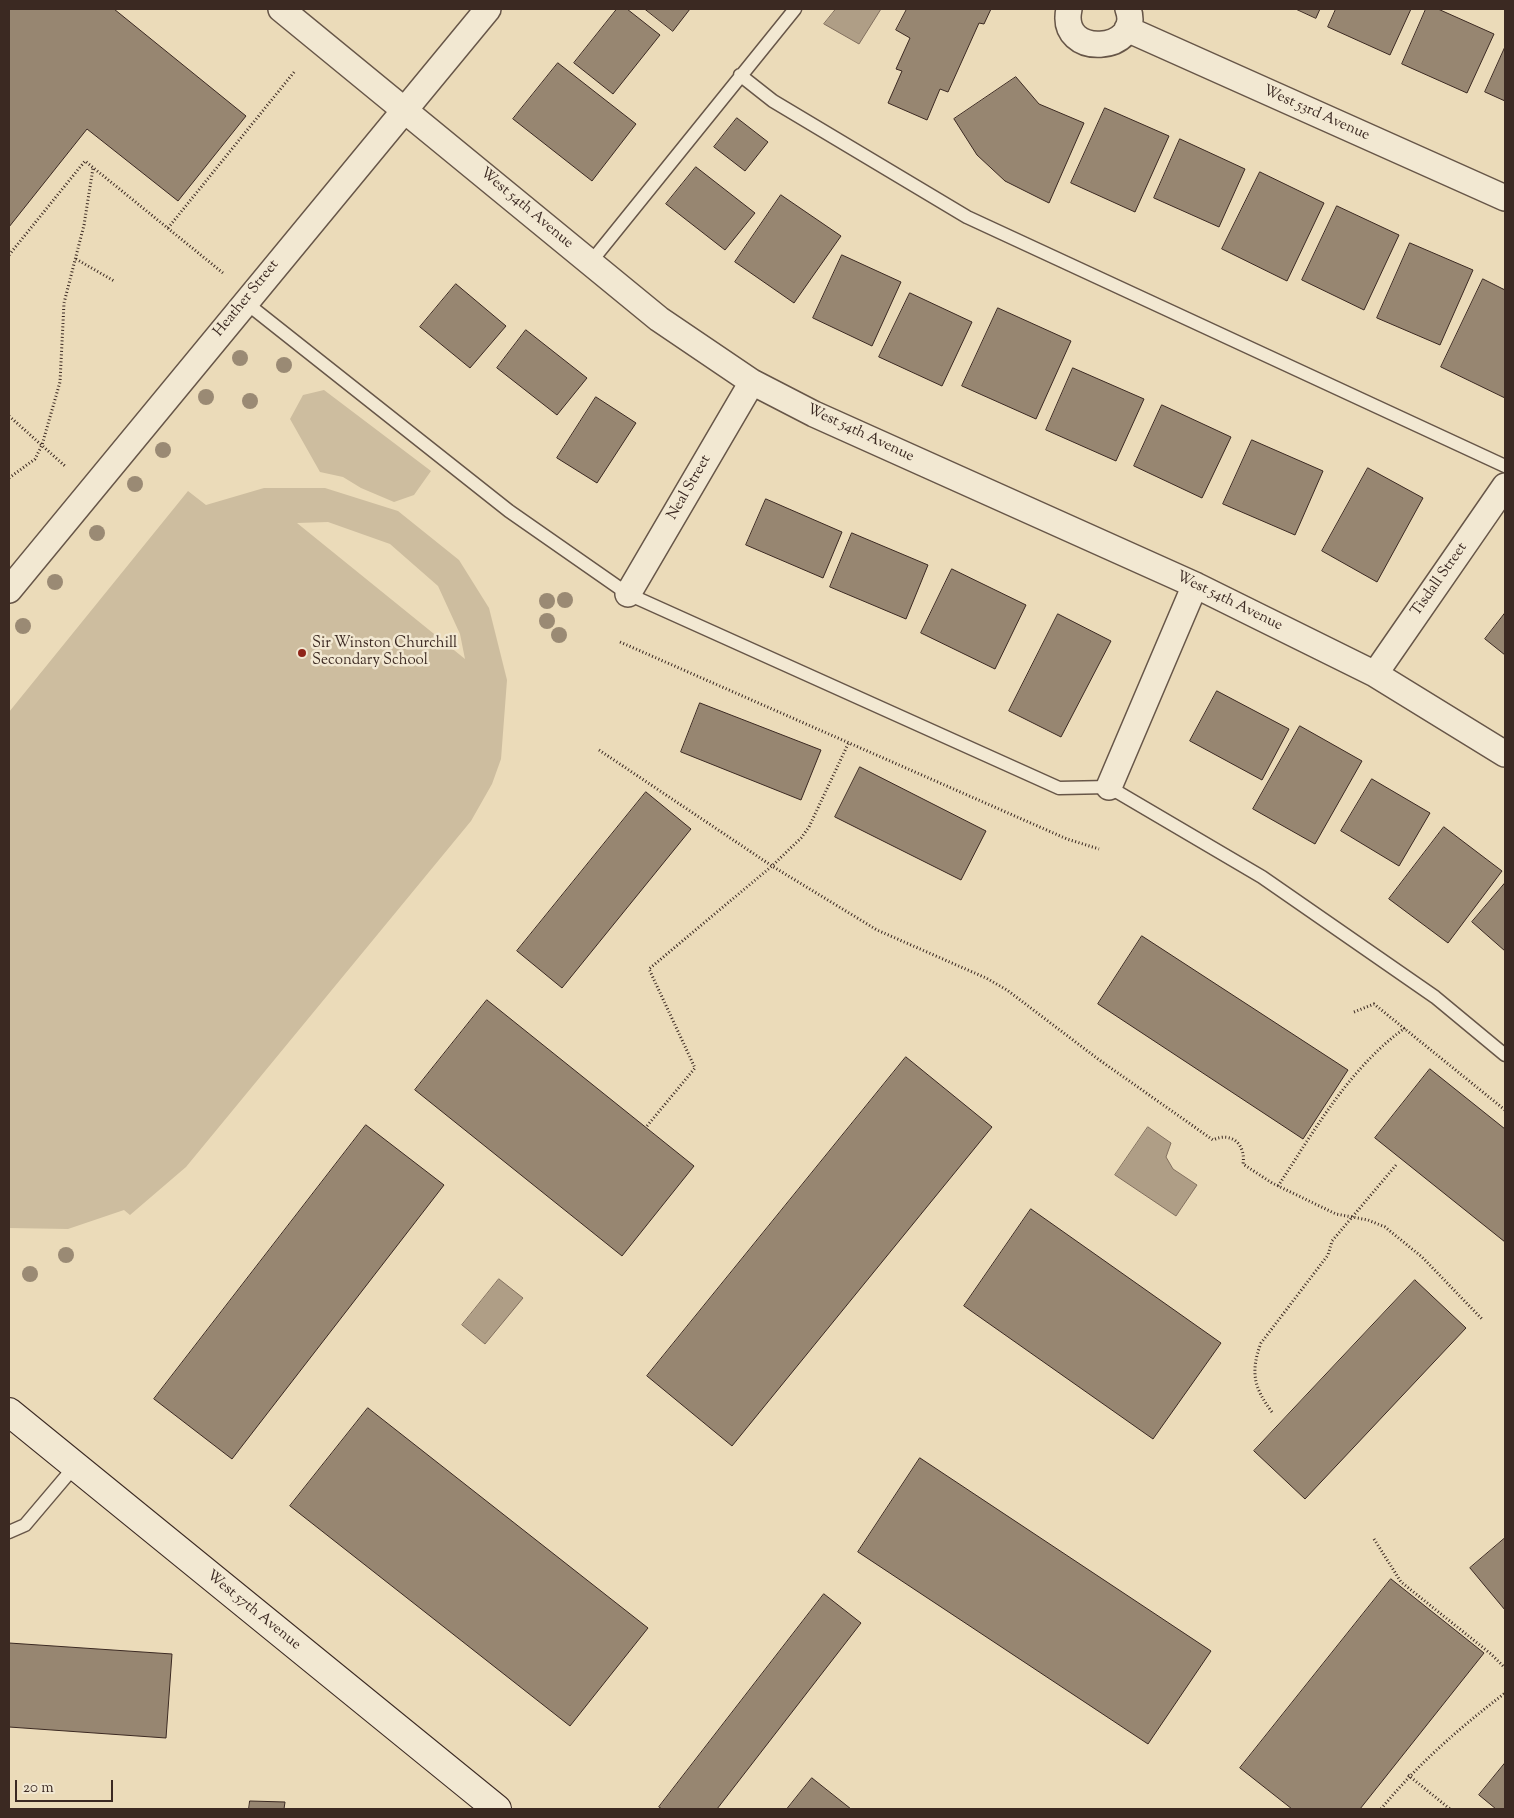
<!DOCTYPE html>
<style>
body{margin:0}
#map{position:relative;width:1514px;height:1818px;overflow:hidden;background:#ebdbb9;font-family:"Sorts Mill Goudy",serif}
canvas{display:block}
.frame{position:absolute;inset:0;border:10px solid #3b2922;pointer-events:none}
.scale{position:absolute;left:15px;top:1780px;width:98px;height:22px;box-sizing:border-box;border:2px solid #3b2922;border-top:0;padding-left:6px;font-size:15px;line-height:18px;white-space:nowrap;color:#3b2922;-webkit-text-stroke:4px #f2e8d2;paint-order:stroke}
</style>
<div id="map">
<canvas width="1514" height="1818"></canvas>
<div class="frame"></div>
<div class="scale">20 m</div>
</div>
<script>
const ctx = document.querySelector('canvas').getContext('2d');
ctx.lineJoin = 'round';
function fillPath(path, color) {
  ctx.fillStyle = color;
  ctx.fill(path, 'evenodd');
}
function trace(path, color, width, dash) {
  ctx.strokeStyle = color;
  ctx.lineWidth = width;
  ctx.lineCap = dash ? 'butt' : 'round';
  ctx.setLineDash(dash || []);
  ctx.stroke(path);
}
function write(font, color, halo, rows, align = 'center') {
  ctx.font = font + ' "Sorts Mill Goudy",serif';
  ctx.lineWidth = 5;
  ctx.setLineDash([]);
  ctx.textBaseline = 'middle';
  ctx.strokeStyle = halo;
  ctx.fillStyle = color;
  for (const [text, x, y, turn = 0] of rows) {
    ctx.save();
    ctx.translate(x, y);
    ctx.rotate((+turn || 0) * Math.PI / 180);
    ctx.textAlign = isNaN(turn) ? turn : align;
    if (halo) ctx.strokeText(text, 0, 0);
    ctx.fillText(text, 0, 0);
    ctx.restore();
  }
}
const green = new Path2D(`
 M324 390 431 471 414 495 394 502 361 488 343 477 320 472 290 419 303 395Z
 M264 488H325L398 511 459 560 489 608 507 680 501 759 492 784 471 821 186 1167 130 1215 124 1210 68 1229 9 1228V712L188 491 206 505ZM328 522 390 544 438 586 460 634 465 659 297 523Z`);
const water = new Path2D(`
 M836 9H881L859 44 824 24Z
 M1148 1127 1171 1143 1166 1157 1173 1169 1197 1185 1176 1216 1115 1175Z
 M499 1279 523 1298 485 1344 462 1325Z`);
const building = new Path2D(`
 M9 9H114L246 116 178 201 87 129 9 227Z
 M617 9H627L660 35 613 94 574 63Z
 M645 9H690L673 31Z
 M907 9H991L984 24 979 23 948 92 940 89 927 120 888 103 902 71 896 69 910 38 896 30Z
 M1296 9H1320L1316 18Z
 M1336 9H1411L1390 55 1328 27Z
 M1426 9H1438L1494 34 1467 93 1402 64Z
 M1505 47V101L1485 92Z
 M558 63 636 124 592 181 513 119Z
 M1016 77 1039 104 1084 123 1049 203 1005 181 977 155 954 119Z
 M1105 108 1169 136 1135 212 1071 183Z
 M737 118 768 142 745 171 714 147Z
 M1180 139 1245 169 1219 227 1154 198Z
 M696 167 755 213 725 250 666 204Z
 M1260 172 1324 203 1287 281 1222 249Z
 M781 195 841 236 794 303 735 262Z
 M1337 206 1399 235 1364 310 1302 280Z
 M1410 243 1473 270 1440 345 1377 318Z
 M842 255 901 282 872 346 813 318Z
 M1483 279 1505 290V398L1441 367Z
 M456 284 506 326 470 368 420 327Z
 M910 293 972 322 942 386 879 357Z
 M998 308 1071 341 1036 419 962 386Z
 M526 330 587 378 557 415 497 368Z
 M1073 368 1144 399 1116 461 1046 430Z
 M596 397 636 423 597 483 557 458Z
 M1162 405 1231 437 1202 498 1134 466Z
 M1252 440 1323 471 1295 535 1223 504Z
 M1368 468 1423 498 1377 582 1322 551Z
 M766 499 842 532 823 578 746 545Z
 M852 533 928 565 906 619 830 587Z
 M952 569 1026 605 995 669 921 633Z
 M1505 613V655L1485 639Z
 M1058 614 1111 641 1061 737 1009 711Z
 M1217 691 1289 729 1262 780 1190 741Z
 M700 703 821 750 801 800 681 752Z
 M1300 726 1362 761 1315 844 1253 809Z
 M860 767 986 831 961 880 835 817Z
 M1372 779 1430 813 1399 866 1341 831Z
 M646 792 691 829 562 988 517 951Z
 M1444 827 1502 871 1448 943 1389 899Z
 M1505 883V951L1472 922Z
 M1142 936 1348 1070 1303 1139 1098 1004Z
 M487 1000 694 1166 622 1256 415 1090Z
 M906 1057 992 1127 732 1446 647 1376Z
 M1430 1069 1505 1129V1242L1375 1138Z
 M366 1125 444 1185 232 1459 154 1399Z
 M1031 1209 1221 1343 1153 1439 964 1306Z
 M1415 1280 1466 1328 1305 1499 1254 1451Z
 M368 1408 648 1628 570 1726 290 1506Z
 M920 1458 1211 1651 1148 1744 858 1552Z
 M1505 1538V1610L1470 1568Z
 M1391 1579 1484 1653 1360 1809H1292L1240 1768Z
 M824 1594 861 1623 717 1809H662L659 1807Z
 M9 1643 172 1654 166 1738 9 1727Z
 M1505 1763V1809H1496L1479 1795Z
 M812 1778 851 1809H787Z
 M250 1801 285 1802 284 1809H249Z`);
const path = new Path2D(`
 M168 228 295 71
 M9 255 85 161 223 273
 M76 259 114 281
 M9 416 65 466
 M9 478 35 459 42 445 60 382 64 303 84 225 93 168
 M620 642 1067 839 1099 849
 M599 750 772 866 877 930 986 978 1007 990 1098 1059 1213 1140C1232 1131 1246 1145 1243 1164L1272 1183 1336 1214 1368 1220 1385 1227 1422 1257 1482 1319
 M1354 1012 1374 1004 1505 1110
 M647 1126 695 1068 649 969 772 866 801 838 809 827 849 742
 M1278 1186C1315 1130 1349 1068 1405 1028
 M1272 1412C1254 1388 1250 1372 1261 1343L1328 1255 1332 1241 1397 1164
 M1374 1539 1401 1582 1491 1654 1505 1668
 M1408 1775 1450 1809
 M1381 1809C1418 1764 1458 1729 1505 1693`);
const lane = new Path2D(`
 M740 75 773 101 967 217 1505 466
 M590 263 795 9
 M245 302 509 511 628 594 1059 788 1109 787 1262 877 1435 997 1505 1055
 M9 1532 25 1525 75 1466`);
const street = new Path2D(`
 M281 9 659 319 752 382 814 414 1195 585 1375 674 1505 754
 M1069 9C1058 60 1144 52 1128 9
 M1127 29 1505 198
 M9 590 488 9
 M628 594 752 382
 M1375 674 1505 486
 M1109 787 1195 585`);
const secondary = new Path2D(`
 M9 1412 497 1809`);
const trees = [
 [240,358],
 [284,365],
 [206,397],
 [250,401],
 [163,450],
 [135,484],
 [97,533],
 [55,582],
 [565,600],
 [547,601],
 [547,621],
 [23,626],
 [559,635],
 [66,1255],
 [30,1274]
];
const markers = [
 [302,653,5,"#8f2418"]
];
const streetNames = [
 ["West 53rd Avenue",1316,114,24],
 ["West 54th Avenue",526,209,40],
 ["Heather Street",247,299,-51],
 ["West 54th Avenue",860,434,25],
 ["Neal Street",690,488,-60],
 ["Tisdall Street",1440,580,-55],
 ["West 54th Avenue",1229,602,26],
 ["West 57th Avenue",253,1611,39]
];
const poiNames = [
 ["Sir Winston Churchill",312,644],
 ["Secondary School",312,661]
];
fillPath(green, '#cdbd9f');
fillPath(water, '#af9e86');
trace(water, '#816f5e', 1);
fillPath(building, '#978671');
trace(building, '#3b2922', 1);
trace(lane, '#675648', 15);
trace(street, '#675648', 28);
trace(secondary, '#3b2922', 30);
trace(path, '#3b2922', 3, [1, 2.5]);
trace(lane, '#f2e8d2', 12);
trace(street, '#f2e8d2', 25);
trace(secondary, '#f2e8d2', 28);
ctx.fillStyle = '#9a8a74';
for (const [x, y] of trees) {
  ctx.beginPath();
  ctx.arc(x, y, 8, 0, 2 * Math.PI);
  ctx.fill();
}
for (const [x, y, r, color] of markers) {
  const dot = new Path2D();
  dot.arc(x, y, r, 0, 2 * Math.PI);
  ctx.fillStyle = color;
  ctx.fill(dot);
  trace(dot, '#f2e8d2', 2);
}
write('15px', '#3b2922', '#f2e8d2', streetNames);
write('15px', '#3b2922', '#f2e8d2', poiNames, 'left');
</script>
